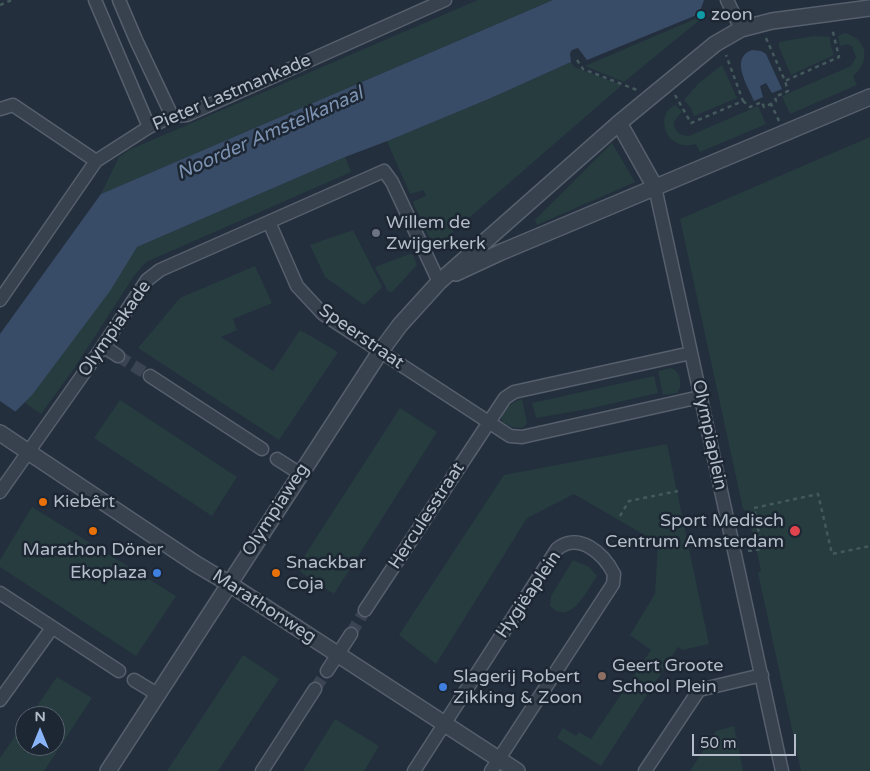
<!DOCTYPE html>
<meta charset="utf-8">
<style>
body{margin:0}
#map{position:relative;width:870px;height:771px;overflow:hidden;background:#242f3e;font-family:"Varela Round",sans-serif}
canvas{display:block}
.north{position:absolute;left:15px;top:706px;width:50px;height:50px;box-sizing:border-box;background:#1d2633;border:1px solid #59626f;border-radius:50%;rotate:0deg;font-size:14px;font-weight:700;line-height:20px;text-align:center;color:#b4bcc9}
.north::after{content:'';display:block;margin:auto;width:18px;height:22px;background:#8ab4f8;clip-path:polygon(50% 0,100% 100%,50% 72%,0 100%)}
.scale{position:absolute;left:692px;top:734px;width:104px;height:22px;box-sizing:border-box;border:2px solid #b4bcc9;border-top:0;padding-left:6px;font-size:15px;line-height:18px;white-space:nowrap;color:#b4bcc9;-webkit-text-stroke:4px #1d2633;paint-order:stroke}
</style>
<div id="map">
<canvas width="870" height="771"></canvas>
<div class="north">N</div>
<div class="scale">50 m</div>
</div>
<script>
const ctx = document.querySelector('canvas').getContext('2d');
ctx.lineJoin = 'round';
function fillPath(path, color) {
  ctx.fillStyle = color;
  ctx.fill(path, 'evenodd');
}
function trace(path, color, width, dash) {
  ctx.strokeStyle = color;
  ctx.lineWidth = width;
  ctx.lineCap = dash ? 'butt' : 'round';
  ctx.setLineDash(dash || []);
  ctx.stroke(path);
}
function write(font, color, halo, rows, align = 'center') {
  ctx.font = font + ' "Varela Round",sans-serif';
  ctx.lineWidth = 5;
  ctx.setLineDash([]);
  ctx.textBaseline = 'middle';
  ctx.strokeStyle = halo;
  ctx.fillStyle = color;
  for (const [text, x, y, turn = 0] of rows) {
    ctx.save();
    ctx.translate(x, y);
    ctx.rotate((+turn || 0) * Math.PI / 180);
    ctx.textAlign = isNaN(turn) ? turn : align;
    if (halo) ctx.strokeText(text, 0, 0);
    ctx.fillText(text, 0, 0);
    ctx.restore();
  }
}
const green = new Path2D(`
 M478 0H553L101 194 119 157 129 150Z
 M702 16V18L624 82 585 66Z
 M845 33C869 40 870 62 853 76L857 85 790 114 782 96 851 66 856 57 852 46 847 44 840 46 838 36Z
 M814 36 830 37V43L834 55 791 75 779 47V42Z
 M571 62 574 67 622 85 440 243 431 241 413 203 414 201 426 196 424 190 410 194 387 141 491 98Z
 M722 65 737 98 694 116 691 108 684 100 699 83Z
 M676 105 682 112C679 115 675 119 674 123 673 132 682 136 689 136L758 106 766 124 700 152 696 144C664 153 654 112 676 105Z
 M870 137V771H801L758 573 761 570 747 511 743 509 680 219Z
 M612 143 635 182 537 225 535 220Z
 M345 157 351 172 146 262 134 276 73 370 41 414 25 403 137 247Z
 M353 230 382 287 364 305 325 277 310 245Z
 M410 254 413 255 417 265 392 292 388 291 375 267Z
 M255 266 272 303 233 319 237 330 221 337 273 371 300 330 338 352 279 440 138 348 180 298Z
 M671 368C680 371 681 380 680 388L677 393 663 395 658 371Z
 M654 376 658 393 588 409 536 418 532 403Z
 M522 399 527 423 523 428 512 427 502 421C500 410 512 402 522 399Z
 M120 400 237 477 212 516 94 438Z
 M400 408 437 432 334 594 296 569Z
 M667 444 709 644 682 650 678 647 601 766 557 738 563 728 576 736 579 732 591 739 651 650 630 635 655 594 658 543 574 494 527 518 436 664 399 635 504 475Z
 M32 507 176 596 136 656 0 567V560Z
 M573 560 589 567 597 576C586 591 571 627 550 606L551 596Z
 M243 655 279 679 218 771H167Z
 M57 677 92 698 44 771H0V758L25 722V746H55V716H30Z
 M335 719 379 746 364 771H303Z
 M734 726 743 771H690L716 731Z`);
const water = new Path2D(`
 M553 0H704L699 14 587 60 578 48 572 50 570 53 571 62 491 98 390 140 345 157 137 247 110 291 32 395 15 412 0 434V334L101 194Z
 M752 50 761 51 766 54 782 89 772 93 766 83 760 86 763 97 754 101C748 86 729 58 752 50Z`);
const pier = new Path2D(`
 M0 401 16 412 0 434Z`);
const minorTunnel = new Path2D(`
 M118 356 150 376
 M351 634 365 610
 M315 689 327 671`);
const path = new Path2D(`
 M0 5 12 0
 M766 38 785 81 839 57 832 28
 M577 60 583 69 637 90
 M675 95 691 123 743 101 726 55
 M743 101 750 107 762 102 764 107 771 104
 M779 121 771 104 776 101 775 97 788 91 785 81
 M620 516 629 501 678 491
 M748 551 762 549 754 508 818 494 832 554 870 546`);
const minor = new Path2D(`
 M95 0 149 127
 M119 0 136 40 172 116
 M727 0 741 29
 M0 109 13 105 96 161
 M655 187 782 771
 M269 222 297 286 323 314 510 436 522 437 700 397
 M0 300 96 161 149 127 172 116 187 115 445 0
 M103 346 118 356
 M150 376 262 449
 M277 459 299 473
 M0 492 103 346 147 280 160 270 384 171 392 182 439 282
 M0 593 119 671
 M365 610 505 398 514 392 691 353
 M327 671 351 634
 M134 680 157 694
 M0 700 52 628
 M262 771 315 689
 M414 771 557 549C579 531 604 554 614 574L613 584 491 771
 M645 771 699 690 762 675`);
const tertiary = new Path2D(`
 M619 123 655 187
 M456 273 499 253 870 97
 M0 433 196 564 228 583 517 771
 M108 771 380 352 400 325 439 282 619 123 715 44 741 29 772 21 870 8`);
const markers = [
 [701,15,5,"#0f9aa8"],
 [376,233,5,"#6b7280"],
 [43,502,5,"#e8710a"],
 [93,531,5,"#e8710a"],
 [795,531,6,"#e0444e"],
 [157,573,5,"#3f7fe0"],
 [276,573,5,"#e8710a"],
 [602,676,5,"#8d6e63"],
 [443,687,5,"#3f7fe0"]
];
const poiNames = [
 ["zoon",711,15],
 ["Willem de",386,223],
 ["Zwijgerkerk",386,244],
 ["Kiebêrt",53,502],
 ["Sport Medisch",784,521,"right"],
 ["Centrum Amsterdam",784,542,"right"],
 ["Marathon Döner",93,550,"center"],
 ["Snackbar",286,563],
 ["Coja",286,584],
 ["Ekoplaza",147,573,"right"],
 ["Geert Groote",612,666],
 ["School Plein",612,687],
 ["Slagerij Robert",453,677],
 ["Zikking & Zoon",453,698]
];
const streetNames = [
 ["Pieter Lastmankade",232,93,-23],
 ["Olympiakade",115,329,-55],
 ["Speerstraat",361,337,35],
 ["Olympiaplein",709,435,78],
 ["Olympiaweg",276,510,-57],
 ["Herculesstraat",427,516,-57],
 ["Hygiëaplein",529,595,-56],
 ["Marathonweg",264,607,33]
];
const waterNames = [
 ["Noorder Amstelkanaal",270,134,-24]
];
fillPath(green, '#263c3f');
fillPath(water, '#394c67');
fillPath(pier, '#242f3e');
trace(minorTunnel, '#3a4453', 12, [12, 6]);
trace(minor, '#565f6c', 15);
trace(tertiary, '#565f6c', 18);
trace(path, '#44595c', 2.5, [4, 4]);
trace(minor, '#38414e', 12);
trace(tertiary, '#38414e', 15);
for (const [x, y, r, color] of markers) {
  const dot = new Path2D();
  dot.arc(x, y, r, 0, 2 * Math.PI);
  ctx.fillStyle = color;
  ctx.fill(dot);
  trace(dot, '#1d2633', 2);
}
write('18px', '#b4bcc9', '#1d2633', poiNames, 'left');
write('18px', '#b4bcc9', '#1d2633', streetNames);
write('italic 19px', '#7c92b1', '#1d2633', waterNames);
</script>
